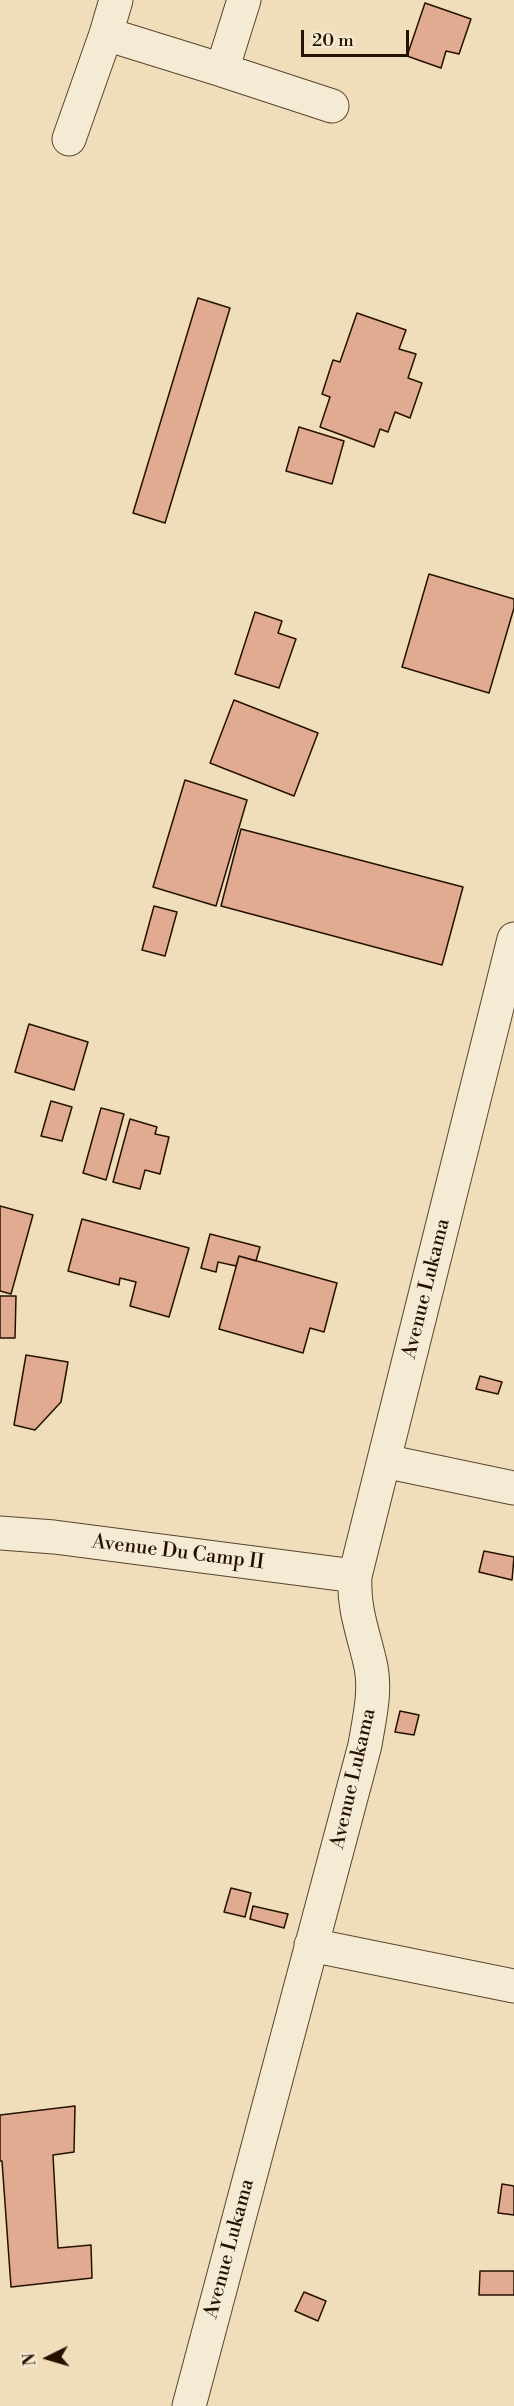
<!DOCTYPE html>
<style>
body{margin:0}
#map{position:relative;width:514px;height:2406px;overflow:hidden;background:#f0debb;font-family:"Libre Bodoni",serif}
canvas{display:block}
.north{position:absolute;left:18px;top:2328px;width:60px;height:60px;-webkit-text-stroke:4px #f5ead3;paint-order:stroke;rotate:265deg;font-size:16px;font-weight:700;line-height:24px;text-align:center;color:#251100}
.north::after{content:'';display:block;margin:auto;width:21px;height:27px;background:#251100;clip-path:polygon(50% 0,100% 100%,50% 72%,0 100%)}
.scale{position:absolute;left:301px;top:30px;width:108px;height:27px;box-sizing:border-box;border:3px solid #251100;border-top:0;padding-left:8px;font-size:18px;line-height:21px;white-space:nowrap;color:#251100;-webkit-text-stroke:4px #f5ead3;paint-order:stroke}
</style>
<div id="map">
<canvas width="514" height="2406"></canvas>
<div class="north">N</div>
<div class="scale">20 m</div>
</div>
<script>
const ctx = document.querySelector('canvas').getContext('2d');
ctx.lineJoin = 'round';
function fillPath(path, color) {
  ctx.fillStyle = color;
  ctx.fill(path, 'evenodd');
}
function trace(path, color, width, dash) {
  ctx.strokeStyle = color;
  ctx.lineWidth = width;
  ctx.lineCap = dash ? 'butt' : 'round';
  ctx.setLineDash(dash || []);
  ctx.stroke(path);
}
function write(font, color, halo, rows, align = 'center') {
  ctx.font = font + ' "Libre Bodoni",serif';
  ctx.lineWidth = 4.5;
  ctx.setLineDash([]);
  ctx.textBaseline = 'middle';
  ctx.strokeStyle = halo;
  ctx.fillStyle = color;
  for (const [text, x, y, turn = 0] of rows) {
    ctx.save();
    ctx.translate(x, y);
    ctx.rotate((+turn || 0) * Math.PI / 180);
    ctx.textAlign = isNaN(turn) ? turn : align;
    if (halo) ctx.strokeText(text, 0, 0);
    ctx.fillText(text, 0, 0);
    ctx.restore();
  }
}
const building = new Path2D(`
 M425 3 471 19 459 54 446 51 441 68 407 56Z
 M198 298 230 308 165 523 133 513Z
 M357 313 406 330 399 349 416 354 408 378 422 383 410 418 395 412 388 432 380 429 374 447 320 427 330 397 322 394 333 360 340 362Z
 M299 427 344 441 332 484 286 471Z
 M429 574 514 599V608L489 693 402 667Z
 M255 612 282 621 278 633 296 639 279 688 235 674Z
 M234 700 318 733 294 796 210 763Z
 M185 780 247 800 216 906 153 887Z
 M241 829 463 887 442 965 221 906Z
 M154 906 177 912 165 956 142 950Z
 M29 1024 88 1042 74 1090 15 1072Z
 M51 1101 72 1107 62 1141 41 1136Z
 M101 1108 124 1114 106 1180 83 1173Z
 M130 1119 157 1127 155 1134 169 1137 160 1174 145 1170 140 1189 113 1182Z
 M0 1206 33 1215 11 1294 0 1291Z
 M82 1219 189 1248 169 1317 130 1306 136 1282 120 1278 119 1285 68 1271Z
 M210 1234 260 1247 256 1261 239 1256 236 1266 218 1262 216 1272 201 1268Z
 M239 1256 337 1283 324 1332 310 1328 303 1353 219 1329Z
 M0 1296H16L15 1338H0Z
 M26 1355 68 1362 61 1402 35 1430 14 1425Z
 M480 1376 502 1382 498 1394 476 1389Z
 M484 1551 514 1557 512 1580 479 1572Z
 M400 1711 419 1715 414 1735 395 1732Z
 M231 1888 251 1893 245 1917 224 1912Z
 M253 1906 288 1914 284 1928 250 1919Z
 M75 2106 74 2152 53 2155 58 2248 91 2245 92 2278 11 2287 2 2161H0V2115Z
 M502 2184 514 2186V2215L498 2213Z
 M480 2271H514V2295H479Z
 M304 2292 326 2301 318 2321 295 2311Z`);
const minor = new Path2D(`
 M116 0 106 34 222 70 244 0
 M222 70 332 106
 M69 139 106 34
 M384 1461 514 1488
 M0 1533 54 1537 355 1576
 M311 1945 514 1986
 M189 2406 365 1745C369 1720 376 1692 371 1667 364 1634 353 1610 355 1576L514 939`);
const streetNames = [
 ["Avenue Lukama",427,1289,-76],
 ["Avenue Du Camp II",178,1553,7],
 ["Avenue Lukama",354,1779,-77],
 ["Avenue Lukama",230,2249,-75]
];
fillPath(building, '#e0ab90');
trace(building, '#251100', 1.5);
trace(minor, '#58442f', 35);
trace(minor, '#f5ead3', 33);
write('20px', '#251100', '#f5ead3', streetNames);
</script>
